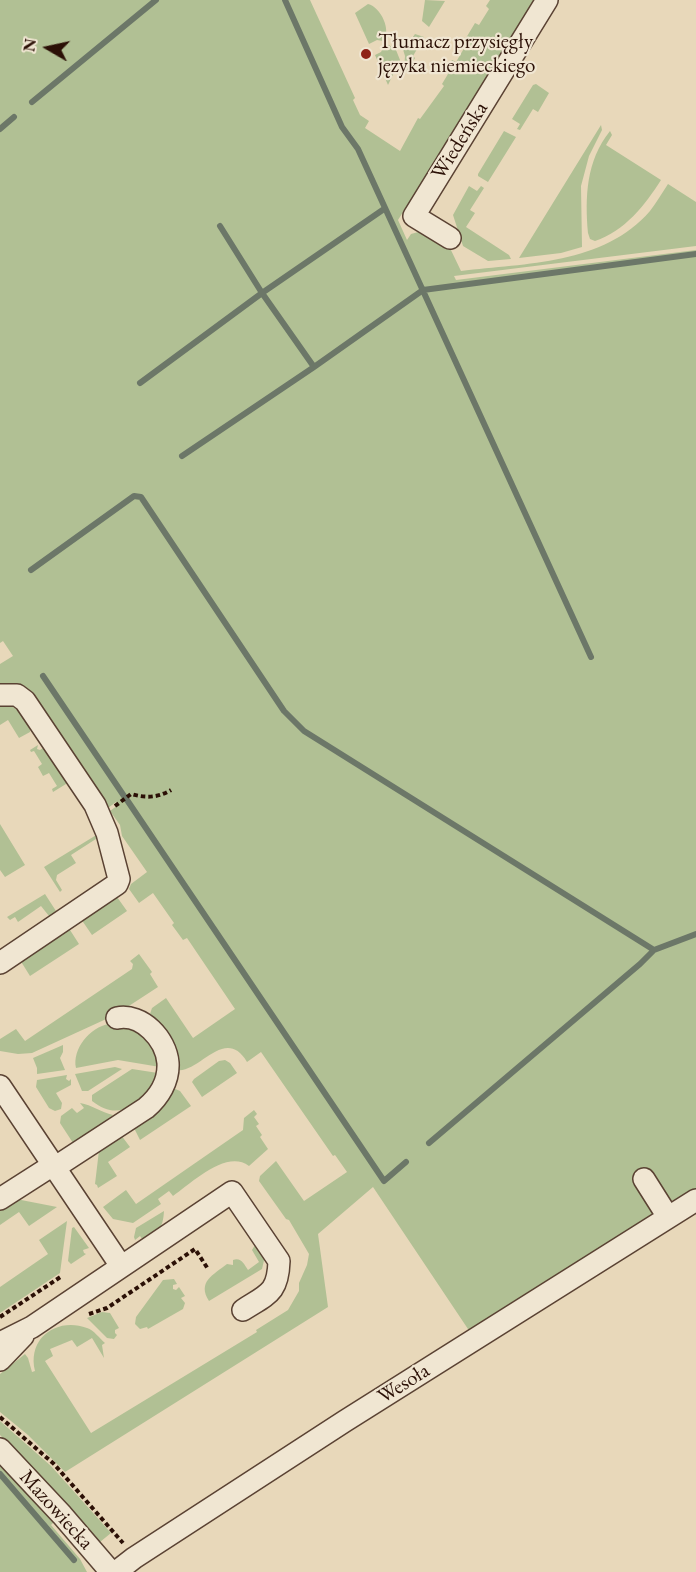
<!DOCTYPE html>
<meta charset="utf-8">
<style>
body{margin:0}
#map{position:relative;width:696px;height:1572px;overflow:hidden;background:#e8d8ba;font-family:"EB Garamond",serif}
canvas{display:block}
.north{position:absolute;left:18px;top:18px;width:60px;height:60px;-webkit-text-stroke:4px #f0e6d2;paint-order:stroke;rotate:279deg;font-size:16px;font-weight:700;line-height:24px;text-align:center;color:#2b1006}
.north::after{content:'';display:block;margin:auto;width:21px;height:27px;background:#2b1006;clip-path:polygon(50% 0,100% 100%,50% 72%,0 100%)}
</style>
<div id="map">
<canvas width="696" height="1572"></canvas>
<div class="north">N</div>
</div>
<script>
const ctx = document.querySelector('canvas').getContext('2d');
ctx.lineJoin = 'round';
function fillPath(path, color) {
  ctx.fillStyle = color;
  ctx.fill(path, 'evenodd');
}
function trace(path, color, width, dash) {
  ctx.strokeStyle = color;
  ctx.lineWidth = width;
  ctx.lineCap = dash ? 'butt' : 'round';
  ctx.setLineDash(dash || []);
  ctx.stroke(path);
}
function write(font, color, halo, rows, align = 'center') {
  ctx.font = font + ' "EB Garamond",serif';
  ctx.lineWidth = 4.5;
  ctx.setLineDash([]);
  ctx.textBaseline = 'middle';
  ctx.strokeStyle = halo;
  ctx.fillStyle = color;
  for (const [text, x, y, turn = 0] of rows) {
    ctx.save();
    ctx.translate(x, y);
    ctx.rotate((+turn || 0) * Math.PI / 180);
    ctx.textAlign = isNaN(turn) ? turn : align;
    if (halo) ctx.strokeText(text, 0, 0);
    ctx.fillText(text, 0, 0);
    ctx.restore();
  }
}
const green = new Path2D(`
 M0 0H310L355 98 353 100 360 115 369 121 365 128 400 151 418 118 420 119 444 86 442 84 448 74 444 72 452 60 456 62 466 45 463 43 475 23 479 25 489 9 486 6 490 0H536L398 220 407 240 411 234 422 231 449 246 461 271C526 263 603 265 650 211 656 203 662 193 668 184L696 202V246L454 276 456 280 696 250V1193L677 1202 667 1199 653 1212 652 1217 470 1332 373 1187 318 1234 328 1307 65 1472 28 1435 0 1412V1374L25 1354 28 1358 32 1372 35 1371C27 1338 57 1317 87 1328 94 1330 99 1338 105 1343L102 1345 104 1358 92 1338 77 1347 72 1340 50 1349 53 1356 45 1361 91 1433 257 1332 256 1330 288 1310 299 1291V1283L307 1265 309 1254 289 1220 286 1219 259 1181 260 1176 276 1161 304 1201 347 1172 335 1155 333 1156 261 1052 247 1062C225 1025 199 1074 177 1070L149 1017 152 1008 166 998 193 1038 235 1009 187 938 183 940 172 925 174 923 153 893 139 903 129 889 131 884 147 872 122 836 120 825 110 811 118 805 116 802 108 808 32 696 0 687V664L13 656 3 641 0 643Z
 M425 0 445 1 429 27 422 21Z
 M368 4C381 7 392 31 383 41L377 40 369 44 355 13Z
 M415 34 424 37 413 56 415 58 407 72 404 70 405 56 401 43 410 41Z
 M389 45 396 50 400 60 388 85 375 55 381 52 384 46Z
 M536 84 549 93 538 112 533 109 520 130 517 129 520 124 512 119 533 85Z
 M601 125 602 130 589 156 581 186 582 247 561 253 519 258Z
 M504 131 516 137 488 182 478 176V174Z
 M610 131 612 135 606 145 661 180C645 205 625 231 595 241L590 239 588 233C585 197 586 161 610 131Z
 M469 186 477 191 481 186 484 188 470 210 475 213 466 227 509 255 511 259 488 261 463 246 453 215Z
 M4 705C18 705 23 717 30 729V732L19 738 8 720 0 725V707Z
 M38 745 37 749 40 750 43 748 66 781V784L53 792 52 789 57 786 49 773 43 776 38 767 42 764 34 751 31 752 30 750Z
 M0 824 25 865 5 877 0 870Z
 M98 834 99 837 71 855 76 863 57 875 56 880 62 890 60 892 44 867Z
 M45 894 56 911 54 915 49 916 41 906 18 922 15 917 10 920 7 917Z
 M114 896 117 897 127 911 92 935 81 919Z
 M66 928 70 930 79 944 30 976 20 960Z
 M139 954 152 972 150 974 158 987 115 1015 32 1053 18 1054 0 1051V1039L16 1029 25 1041 132 969 133 964 130 961Z
 M129 1023 155 1045 160 1067 118 1060 76 1068C72 1049 90 1027 109 1024 115 1023 122 1023 129 1023Z
 M63 1045V1052L60 1058 65 1070 37 1074V1068L33 1058Z
 M225 1060 230 1063 237 1073 202 1097 192 1082 194 1079 219 1061Z
 M115 1067 122 1069 88 1091H82L75 1074Z
 M132 1069 158 1073 153 1093C131 1107 116 1120 92 1101V1095Z
 M67 1075 66 1079 69 1081 71 1079V1085L56 1093 62 1103 61 1109 55 1111 49 1108 36 1087 37 1080Z
 M173 1088 180 1091 191 1106 140 1140 132 1124Z
 M80 1103C92 1105 101 1112 113 1115L75 1146 60 1123 61 1116 72 1108 77 1113 84 1108Z
 M254 1110 257 1114 254 1117 259 1124 256 1126 262 1135 260 1137 268 1149 249 1166C226 1149 192 1183 173 1196L169 1191 158 1199 161 1204 133 1223 113 1219 103 1207 126 1190 136 1204 243 1130 244 1118Z
 M121 1135 130 1147 108 1162 117 1176 98 1188 97 1185 95 1184 100 1142Z
 M16 1199 57 1207 29 1226 19 1212 0 1225V1209Z
 M164 1211C163 1230 158 1230 143 1240L140 1236 135 1240 134 1237 136 1228Z
 M67 1221 60 1273 0 1313V1287L48 1254 39 1240Z
 M74 1227 89 1248 83 1250 84 1253 86 1254 71 1264 68 1261 72 1228Z
 M255 1245 258 1246 265 1256 262 1269 209 1301C197 1282 213 1275 227 1264L233 1265V1260C241 1257 244 1264 248 1270L259 1262 252 1250Z
 M174 1279 177 1284 173 1285V1289L176 1290 179 1287 185 1296 181 1298 185 1303 183 1309 148 1329 147 1327 140 1329 135 1324 136 1317 163 1280Z
 M102 1312 110 1313 119 1328 115 1330V1333L117 1335 114 1339 107 1338 87 1318Z
 M0 1421 51 1466 111 1533 100 1542 0 1435Z
 M0 1464 55 1521 51 1525 80 1559 87 1572H0Z`);
const stream = new Path2D(`
 M285 0 342 127 358 149 591 657
 M32 102 156 0
 M0 129 14 117
 M220 226 262 293 314 367
 M140 383 262 293 384 209
 M182 456 314 367 423 290 696 254
 M31 570 134 496 141 497 284 711 304 731 654 950
 M43 676 124 796
 M127 800 384 1181 406 1162
 M429 1143 640 964 654 950 696 934
 M0 1474 74 1560`);
const path = new Path2D(`
 M115 806 131 794C145 798 158 798 171 790
 M89 1314 107 1308 195 1249 208 1269
 M0 1317 62 1276
 M0 1417 54 1464 123 1543`);
const minor = new Path2D(`
 M450 238 414 216 547 0
 M0 695H17L25 701 95 805 107 833 119 879 117 884 0 963
 M0 1086 121 1266
 M54 1168 146 1108C159 1097 169 1081 168 1063 166 1039 142 1013 117 1018
 M644 1179 668 1217
 M0 1199 53 1165
 M0 1343 32 1327 232 1192 279 1261C278 1293 268 1294 243 1310
 M0 1360 23 1336
 M0 1449 62 1515 111 1572
 M116 1572 134 1558 345 1421 696 1200`);
const markers = [
 [366,54,6,"#8f2418"]
];
const poiNames = [
 ["Tłumacz przysięgły",378,42],
 ["języka niemieckiego",378,66]
];
const streetNames = [
 ["Wiedeńska",460,141,-58],
 ["Wesoła",404,1384,-32],
 ["Mazowiecka",56,1510,48]
];
fillPath(green, '#b1c094');
trace(stream, '#6c7768', 6);
trace(minor, '#5a4233', 24);
trace(path, '#2b1006', 4, [4.5, 3]);
trace(minor, '#f0e6d2', 21);
for (const [x, y, r, color] of markers) {
  const dot = new Path2D();
  dot.arc(x, y, r, 0, 2 * Math.PI);
  ctx.fillStyle = color;
  ctx.fill(dot);
  trace(dot, '#f0e6d2', 2);
}
write('21px', '#2b1006', '#f0e6d2', poiNames, 'left');
write('21px', '#2b1006', '#f0e6d2', streetNames);
</script>
